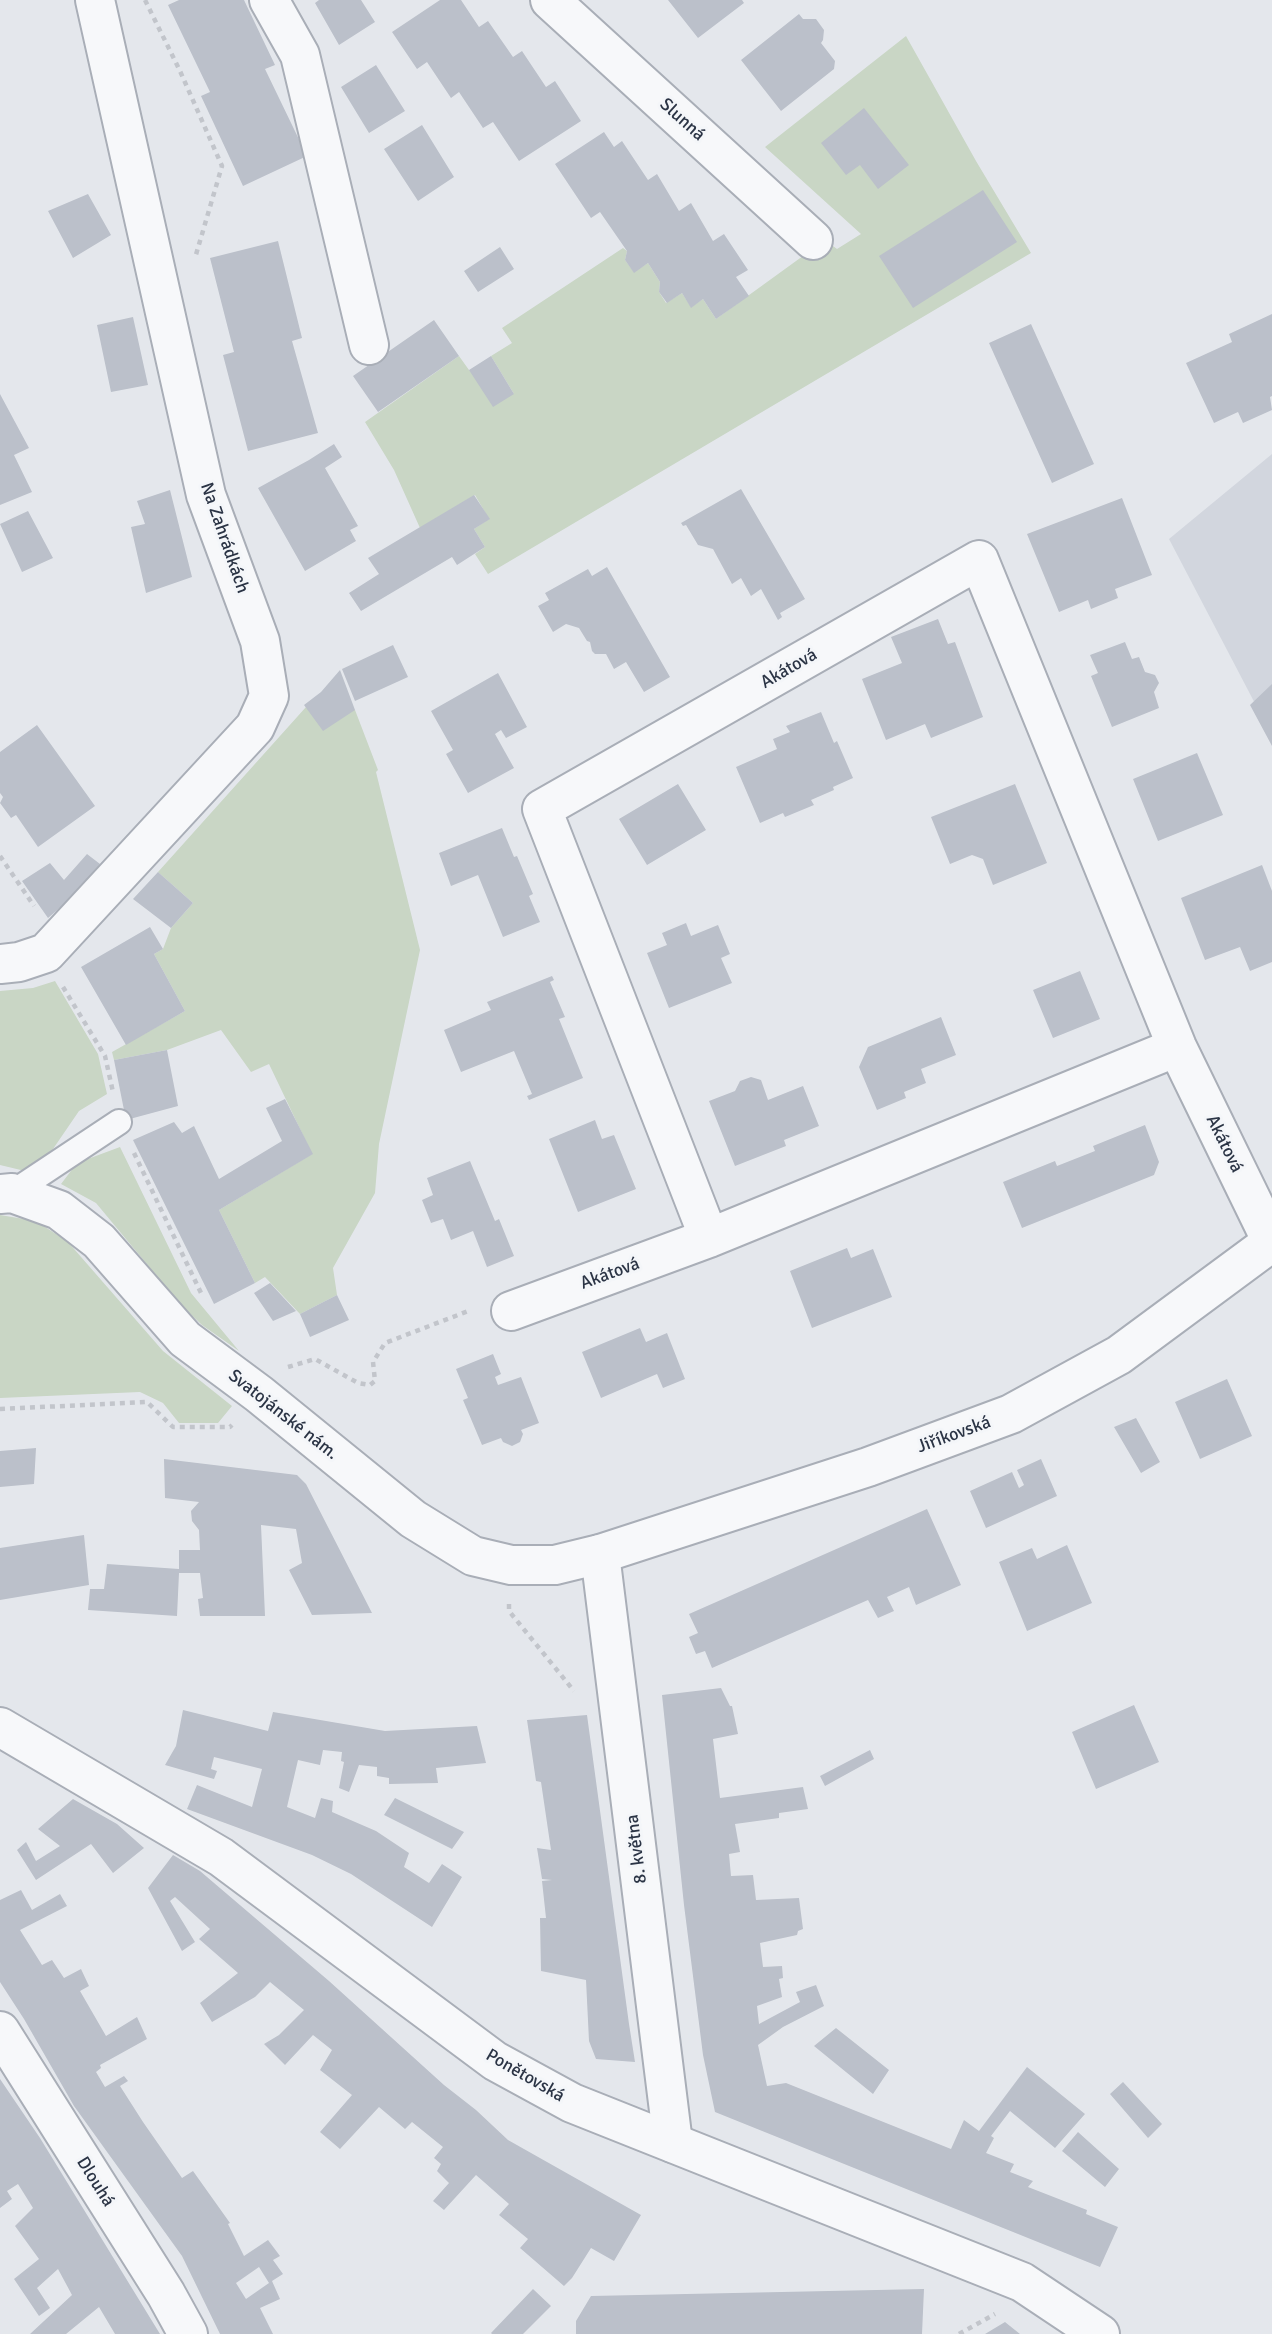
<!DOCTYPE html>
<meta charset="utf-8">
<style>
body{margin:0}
canvas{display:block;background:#e4e7ec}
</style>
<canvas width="1272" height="2334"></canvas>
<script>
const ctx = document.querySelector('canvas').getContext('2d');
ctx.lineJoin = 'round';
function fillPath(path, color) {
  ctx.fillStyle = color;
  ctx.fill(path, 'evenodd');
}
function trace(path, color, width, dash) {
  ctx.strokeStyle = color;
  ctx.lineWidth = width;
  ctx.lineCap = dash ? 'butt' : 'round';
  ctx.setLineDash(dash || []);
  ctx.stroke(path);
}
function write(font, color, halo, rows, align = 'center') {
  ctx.font = font + ' Signika,sans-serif';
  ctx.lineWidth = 6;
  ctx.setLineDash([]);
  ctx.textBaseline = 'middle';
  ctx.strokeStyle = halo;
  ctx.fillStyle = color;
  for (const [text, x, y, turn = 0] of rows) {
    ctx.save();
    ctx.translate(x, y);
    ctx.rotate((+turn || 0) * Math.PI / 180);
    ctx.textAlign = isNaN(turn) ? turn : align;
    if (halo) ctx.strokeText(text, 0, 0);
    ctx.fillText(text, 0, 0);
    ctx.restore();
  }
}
const built = new Path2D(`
 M1272 454V736L1169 539Z`);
const green = new Path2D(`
 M906 36 976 161 1031 253 488 574 475 554 485 547 474 529 489 519 475 495 420 528 394 470 365 422 459 356 469 370 514 394 491 356 512 343 502 328 623 248 627 251 625 260 634 272 648 263 660 282 659 292 666 303 682 293 691 307 703 299 716 319 825 240 837 249 861 234 765 147Z
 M306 707 355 710 378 770 376 772 420 950 379 1144 375 1193 333 1268 337 1295 300 1314 265 1277 255 1283 219 1210 312 1154 269 1064 251 1072 221 1030 167 1050 114 1060 112 1052 185 1011 154 954 163 949 171 928 193 903 158 872Z
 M55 981 98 1054 107 1094 79 1111 53 1149 25 1171 0 1165V991L33 988Z
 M120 1147 191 1293 239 1351 202 1325 180 1304 96 1203 61 1184 77 1163Z
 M0 1215 36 1221 68 1242 163 1351 232 1406 218 1423H179L163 1403 140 1392 0 1398Z`);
const building = new Path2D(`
 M179 0H244L275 65 265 69 307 156 243 186 201 96 210 92 168 5Z
 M319 0H361L375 22 339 45 315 3Z
 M440 0H461L479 27 488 21 513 57 522 51 546 87 555 81 581 121 519 161 493 122 483 128 459 92 451 98 427 62 417 69 392 32Z
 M668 0H742L744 3 698 38Z
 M799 14 803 19H816L824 30 823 40 821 43 835 61 834 69 781 111 741 60Z
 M376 65 405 111 369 133 341 87Z
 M864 108 909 165 878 189 860 165 846 175 821 143Z
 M422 125 454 177 418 201 384 149Z
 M604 132 614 147 622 141 648 180 657 174 679 211 691 203 713 241 724 234 748 270 736 277 749 296 716 319 703 299 691 308 682 293 667 303 659 292 660 282 648 263 634 273 625 260 627 251 600 212 591 218 555 164Z
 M983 190 1017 242 913 308 879 256Z
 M88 194 111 235 73 258 48 211Z
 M278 241 302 338 292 341 318 433 248 451 223 355 234 352 210 258Z
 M500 247 514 269 478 292 464 271Z
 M1272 314V396L1270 397 1272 410 1243 423 1238 412 1214 423 1186 363 1232 342 1229 334Z
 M133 317 148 385 111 392 97 325Z
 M434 320 459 356 378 412 353 376Z
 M1031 324 1094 464 1052 483 989 343Z
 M491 356 514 394 493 407 469 370Z
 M0 394 29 448 14 455 32 492 0 505Z
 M334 444 342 457 325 468 358 526 350 530 356 541 305 571 258 488 309 460Z
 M741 489 805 599 780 613 782 617 778 620 761 589 751 596 741 578 732 584 713 549 698 545 686 525 683 526 681 523Z
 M170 490 192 577 146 593 131 527 145 524 137 501Z
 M474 495 490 519 474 529 485 547 457 565 452 557 361 611 349 593 379 574 368 558Z
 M1122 498 1152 575 1115 589 1118 598 1091 609 1088 600 1059 612 1027 534Z
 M28 511 53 558 22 572 0 524Z
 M607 567 670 677 644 692 626 662 614 669 606 654H595L592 651 590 642 587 641 579 628 566 624 553 632 538 606 549 600 545 593 588 569 592 576Z
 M938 619 948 644 955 642 983 717 931 738 925 724 886 740 862 679 902 663 891 637Z
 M1125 642 1132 659 1139 657 1145 672 1155 675 1159 683 1154 692 1159 708 1112 727 1091 676 1098 673 1090 655Z
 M393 645 408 677 355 701 342 669Z
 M340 670 355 710 323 731 304 705 321 692Z
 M498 673 527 727 506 738 501 730 495 734 514 768 468 793 446 754 453 750 431 711Z
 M1272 684V746L1250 705Z
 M821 712 834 743 837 741 853 778 833 787 834 790 811 800 814 805 785 817 783 813 760 823 736 767 777 749 773 739 790 732 786 726Z
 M37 725 95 806 38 847 16 815 11 818 0 803 3 797 0 793V752Z
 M1197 753 1223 815 1158 841 1133 779Z
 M678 784 706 830 647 865 619 819Z
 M1015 784 1047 863 993 885 983 859 972 855 950 864 931 817Z
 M502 828 514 857 517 856 533 894 529 896 540 922 503 937 478 875 451 886 439 853Z
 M87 854 100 864 76 894 48 918 22 881 50 863 64 880Z
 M1262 865 1272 891V962L1250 971 1240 947 1205 960 1181 898Z
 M158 872 193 903 171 928 133 899Z
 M686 923 691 936 718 925 730 954 721 958 732 983 669 1008 647 953 667 945 662 933Z
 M150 927 163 949 154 954 185 1011 126 1045 81 967Z
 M1080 971 1100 1019 1053 1038 1033 990Z
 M552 976 554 980 550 982 565 1017 559 1019 583 1078 529 1100 527 1096 532 1094 514 1051 461 1072 444 1030 491 1010 487 1002Z
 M941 1017 956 1055 921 1069 926 1083 904 1092 906 1098 877 1110 859 1067 868 1047Z
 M167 1050 178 1106 126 1120 114 1060Z
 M751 1077 761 1080 768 1100 803 1086 819 1126 784 1140 786 1146 735 1166 709 1101 735 1091 740 1081Z
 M285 1099 313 1154 219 1210 255 1283 214 1304 133 1140 174 1122 182 1133 194 1126 219 1179 282 1141 266 1108Z
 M595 1120 602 1139 614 1135 636 1189 578 1212 549 1139Z
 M1145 1125 1159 1162 1154 1175 1022 1228 1003 1182 1055 1161 1057 1166 1095 1151 1093 1146Z
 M470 1161 495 1221 499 1219 514 1256 487 1267 473 1231 451 1240 443 1219 431 1223 422 1200 433 1195 427 1178Z
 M847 1248 851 1258 873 1249 892 1297 812 1328 790 1271Z
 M270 1283 296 1311 273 1321 254 1293Z
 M337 1295 349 1320 310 1337 300 1314Z
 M640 1328 646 1342 667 1333 685 1379 663 1388 657 1374 601 1398 582 1352Z
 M493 1354 501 1374 495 1377 498 1385 521 1377 539 1423 521 1430 523 1434 520 1442 512 1446 503 1442 501 1438 482 1445 463 1400 468 1398 456 1369Z
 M1227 1379 1252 1436 1200 1459 1175 1402Z
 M1136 1418 1160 1462 1141 1473 1114 1427Z
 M36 1448 34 1484 0 1487V1451Z
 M164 1459 297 1475 306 1484 372 1613 312 1615 289 1570 302 1563 296 1529 261 1525 265 1616H200L198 1599 203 1598 200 1573H179L177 1616 88 1610 90 1589H104L107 1564 179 1569V1550H200L199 1530 192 1521 191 1511 199 1502 165 1498Z
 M1041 1459 1057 1496 986 1528 970 1491 1012 1472 1019 1488 1024 1485 1017 1470Z
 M927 1509 961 1585 916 1605 909 1587 887 1597 894 1611 878 1618 868 1600 712 1668 705 1651 696 1654 689 1637 698 1633 689 1614Z
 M84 1535 89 1585 0 1600V1548Z
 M1067 1545 1092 1603 1027 1631 999 1562 1032 1548 1037 1559Z
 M721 1688 730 1706H732L738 1734 713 1739 720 1798 803 1787 808 1809 779 1813V1818L735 1824 740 1852 729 1854 731 1876 753 1875 756 1900 799 1898 803 1929 798 1931 797 1935 760 1943 763 1967 782 1966 783 1978 779 1979 782 1997 757 2006 759 2024 800 2002 796 1992 816 1985 824 2006 783 2027 758 2045 767 2086 786 2083 951 2149 964 2120 979 2131 1027 2067 1085 2114 1055 2148 1010 2111 991 2136 994 2138 986 2153 1014 2164 1010 2172 1033 2181 1028 2187 1087 2210 1086 2214 1118 2227 1100 2267 715 2112 703 2055 684 1905 662 1695Z
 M1134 1705 1159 1762 1096 1789 1072 1732Z
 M183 1710 268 1731 273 1712 385 1731 477 1726 486 1763 436 1768 438 1783 389 1784V1778L377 1776V1767L359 1765 349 1792 339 1788 344 1762 341 1761 342 1752 323 1750 320 1765 298 1760 287 1807 315 1818 321 1798 333 1801 332 1812 376 1831 409 1853 404 1867 429 1883 442 1864 462 1877 432 1927 351 1874 312 1855 187 1809 197 1785 252 1807 262 1769 214 1757 211 1769 217 1771 214 1779 165 1765 176 1746Z
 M587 1715 629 2024 635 2062 596 2059 589 2041 586 1980 541 1971 540 1918H546L542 1881 552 1880 542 1879 537 1848 551 1850 541 1782 536 1781 527 1720Z
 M870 1750 874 1759 825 1786 820 1776Z
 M395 1798 464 1832 452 1849 384 1815Z
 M73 1799 117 1824 144 1848 113 1873 91 1844 36 1880 17 1850 26 1842 36 1861 60 1846 38 1829Z
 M173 1855 200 1871 329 1981 444 2085 476 2110 508 2140 641 2215 614 2261 591 2248 572 2278 564 2286 520 2248 528 2239 499 2215 509 2204 476 2175 444 2210 433 2201 449 2183 437 2171 441 2164 434 2158 443 2147 412 2122 405 2129 379 2107 340 2149 320 2132 352 2095 320 2070 332 2050 313 2035 285 2065 264 2044 279 2035 304 2010 270 1982 255 1997 212 2022 200 2003 238 1973 199 1939 210 1929 175 1897 170 1901 195 1942 182 1951 148 1888Z
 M21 1890 32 1910 60 1894 67 1906 20 1930 42 1965 52 1960 64 1978 81 1969 89 1986 80 1991 106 2036 137 2017 147 2039 100 2065 101 2068 96 2072 105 2087 124 2076 128 2081 120 2086 143 2122 182 2178 193 2171 230 2223 228 2224 244 2256 268 2240 280 2256 273 2260 283 2274 272 2281 280 2299 260 2308 273 2334H220L182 2256 74 2106 24 2019 0 1982V1900ZM259 2267 269 2283 246 2299 236 2283Z
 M836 2028 889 2070 873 2094 814 2046Z
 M0 2079 40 2138 160 2334H115L99 2307 66 2334H30L72 2295 58 2269 37 2288 50 2308 39 2316 14 2279 39 2259 15 2226 33 2208 18 2184 7 2191 12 2199 0 2208Z
 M1123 2082 1162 2124 1148 2138 1110 2094Z
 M1078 2132 1119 2169 1105 2187 1062 2151Z
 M533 2289 551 2306 523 2334H492L491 2333Z
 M924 2289 922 2334H576V2321L591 2296Z
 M1005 2322 1020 2334H985Z`);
const path = new Path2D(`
 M145 0 180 71 222 166 195 258
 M0 856 34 906
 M63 987 105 1056 113 1092
 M134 1153 201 1293
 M288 1367 315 1359 358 1383 370 1385 375 1381 373 1362 385 1343 471 1310
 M0 1409 147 1402 173 1427H230L232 1425
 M509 1604V1611L574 1691
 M959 2334 995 2314`);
const service = new Path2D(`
 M12 1193 119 1122`);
const minor = new Path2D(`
 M269 0 300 55 369 345
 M550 0 813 240
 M0 964 19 962 46 953 255 727 269 696 260 641 206 495 95 0
 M709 1238 542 809 979 560 1177 1047 1272 1242
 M511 1311 709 1238 1177 1047
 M600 1554 673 2143
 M0 2031 166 2294 188 2334`);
const tertiary = new Path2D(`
 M0 1194 12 1193 59 1210 99 1241 185 1339 259 1394 413 1519 473 1556 511 1565H555L600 1554 868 1467 1011 1414 1119 1355 1272 1242
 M0 1727 221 1857 495 2061 572 2103 1022 2282 1100 2334`);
const streetNames = [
 ["Slunná",682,120,42],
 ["Na Zahrádkách",224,538,71],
 ["Akátová",789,669,-30],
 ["Akátová",1224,1144,64],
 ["Akátová",610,1274,-20],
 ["Svatojánské nám.",283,1415,38],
 ["Jiříkovská",954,1435,-20],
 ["8. května",637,1849,-97],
 ["Ponětovská",525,2076,30],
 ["Dlouhá",95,2182,58]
];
fillPath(built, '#d2d6de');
fillPath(green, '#c9d6c5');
fillPath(building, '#bbc0ca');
trace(service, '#a9aeb7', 28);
trace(minor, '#a9aeb7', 42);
trace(tertiary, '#a9aeb7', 42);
trace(path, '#c2c5cb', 4.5, [5, 5]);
trace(service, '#f7f8fa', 24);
trace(minor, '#f7f8fa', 38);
trace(tertiary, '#f7f8fa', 38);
write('18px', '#2b3445', '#f4f6f9', streetNames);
</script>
